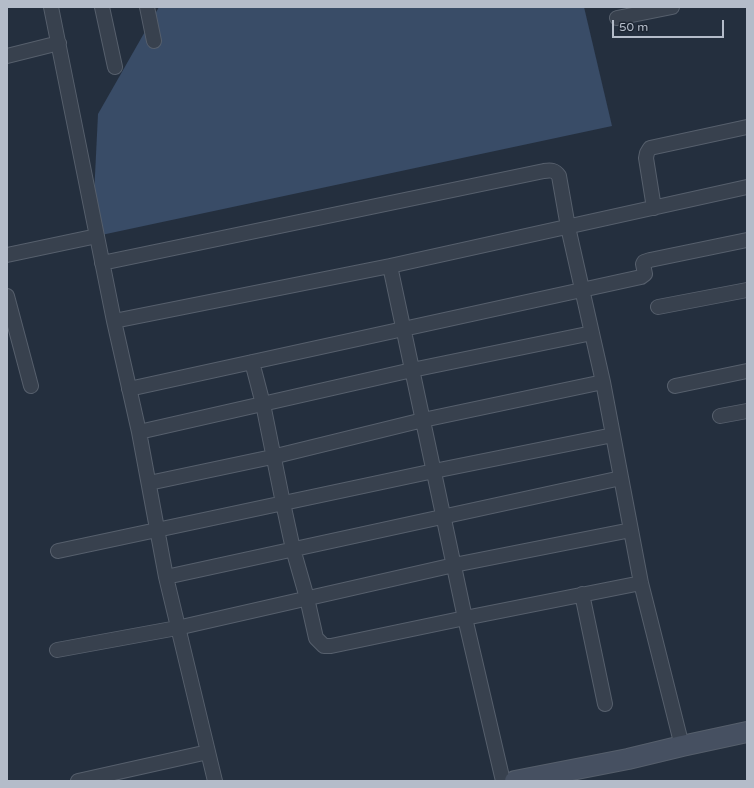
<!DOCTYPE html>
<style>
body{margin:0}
#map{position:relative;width:754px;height:788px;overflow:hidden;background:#242f3e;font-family:"Varela Round",sans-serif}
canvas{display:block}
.frame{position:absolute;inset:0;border:8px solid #b4bcc9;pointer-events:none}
.scale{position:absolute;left:612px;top:20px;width:112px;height:18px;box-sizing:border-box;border:2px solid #b4bcc9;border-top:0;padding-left:5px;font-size:12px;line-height:14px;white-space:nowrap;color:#b4bcc9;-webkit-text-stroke:3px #1d2633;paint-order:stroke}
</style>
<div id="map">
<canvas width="754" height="788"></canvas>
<div class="frame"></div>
<div class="scale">50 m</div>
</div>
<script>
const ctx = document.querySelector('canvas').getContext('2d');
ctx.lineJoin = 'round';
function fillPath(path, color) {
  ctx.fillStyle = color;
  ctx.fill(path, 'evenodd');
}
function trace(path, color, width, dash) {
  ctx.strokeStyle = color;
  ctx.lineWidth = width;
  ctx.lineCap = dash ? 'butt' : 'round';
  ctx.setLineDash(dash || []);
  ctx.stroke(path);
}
const water = new Path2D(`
 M159 7H584L612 126 92 237 98 114Z`);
const street = new Path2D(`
 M51 7 114 321 139 432 166 577 215 781
 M102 7 115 67
 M147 7 154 41
 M617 18 672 7
 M7 56 59 43
 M654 208 646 158 647 153 650 148 747 127
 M7 255 97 236
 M102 263 544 171C551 170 555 170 559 176L568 227 603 382 641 583 682 746
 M390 266 465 618 503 781
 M7 296 31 386
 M658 307 747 290
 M114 321 390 266 747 187
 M252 362 263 404 283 503 293 549 307 598 316 638 324 646H331L465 618 641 583
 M675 386 747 371
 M129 389 641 277 645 274 643 264 644 262 650 260 747 240
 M720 416 747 411
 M139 432 412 370 592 333
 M149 483 272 457 423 420 603 382
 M58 551 434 471 613 435
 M166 577 621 478
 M582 594 605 704
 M57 650 177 628 454 565 631 530
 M78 781 208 752`);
const secondary = new Path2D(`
 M515 781 628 759 682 746 747 732`);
fillPath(water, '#394c67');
trace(street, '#565f6c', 16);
trace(secondary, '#565f6c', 22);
trace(street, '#38414e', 14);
trace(secondary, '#465061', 20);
</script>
